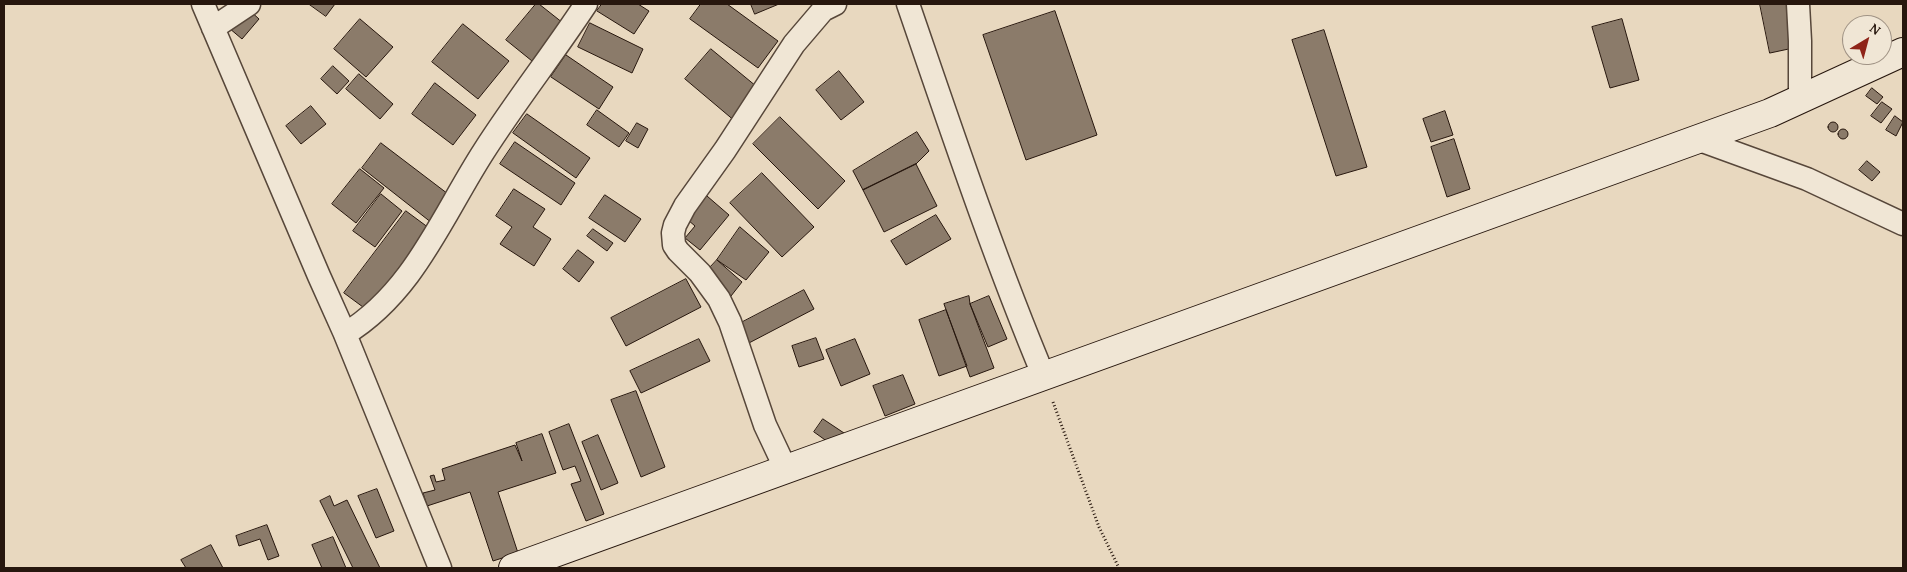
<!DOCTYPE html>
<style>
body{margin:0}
#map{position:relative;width:1907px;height:572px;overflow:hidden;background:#e8d8bf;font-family:"Gentium Book Plus",serif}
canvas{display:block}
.frame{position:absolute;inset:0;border:5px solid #27170e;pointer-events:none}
.north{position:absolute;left:1842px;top:15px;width:50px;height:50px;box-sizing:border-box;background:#f0e6d5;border:1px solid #a09385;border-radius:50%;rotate:37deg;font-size:14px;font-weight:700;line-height:20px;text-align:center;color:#27170e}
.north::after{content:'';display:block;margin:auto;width:18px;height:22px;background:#8f2418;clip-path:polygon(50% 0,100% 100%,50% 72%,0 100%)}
</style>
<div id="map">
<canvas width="1907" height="572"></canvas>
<div class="frame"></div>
<div class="north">N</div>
</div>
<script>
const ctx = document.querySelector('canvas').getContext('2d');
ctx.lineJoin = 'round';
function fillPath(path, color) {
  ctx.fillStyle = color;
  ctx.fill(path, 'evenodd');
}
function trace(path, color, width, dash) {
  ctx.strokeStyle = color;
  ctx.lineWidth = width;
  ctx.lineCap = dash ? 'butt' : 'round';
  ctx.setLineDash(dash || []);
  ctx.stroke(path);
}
const building = new Path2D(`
 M309 4H335L326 16Z
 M536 4H539L563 23 532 61 506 40Z
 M602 4H638L649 11 634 34 597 11Z
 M701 4H727L778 41 758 68 690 19Z
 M751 4H779L755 14Z
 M1760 4H1789L1798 47 1770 53Z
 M247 8 259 19 242 39 229 28Z
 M1055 11 1097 135 1026 160 983 35Z
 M360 19 393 47 366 77 334 49Z
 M1622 19 1639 80 1610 88 1592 27Z
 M590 23 643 49 632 73 578 47Z
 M463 24 509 61 478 99 432 62Z
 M1324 30 1367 167 1336 176 1292 40Z
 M711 49 762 91 736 122 685 79Z
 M566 55 613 87 599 109 551 77Z
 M333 66 349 81 337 94 321 79Z
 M839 71 864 102 841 120 816 90Z
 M359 74 393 104 380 119 346 89Z
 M435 83 476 115 453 145 412 114Z
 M1872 88 1883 97 1877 104 1866 96Z
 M1882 102 1892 109 1881 123 1871 116Z
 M311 106 326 124 301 144 286 126Z
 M597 110 629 133 619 147 587 125Z
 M1445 111 1453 135 1431 142 1423 119Z
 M527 114 590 158 576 178 513 133Z
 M1895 116 1903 122 1896 136 1886 130Z
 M780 117 845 181 818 209 753 144Z
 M1828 127a5 5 0 1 1 10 0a5 5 0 1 1-10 0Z
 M637 123 648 129 638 148 626 141Z
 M1838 134a5 5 0 1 1 10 0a5 5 0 1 1-10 0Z
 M917 132 929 151 916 164 863 190 853 171Z
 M1454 139 1470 189 1447 197 1431 147Z
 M515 142 575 183 561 205 500 164Z
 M381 143 452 197 432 223 362 168Z
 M1867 161 1880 172 1872 181 1859 170Z
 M916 164 937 206 884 232 863 190Z
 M360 169 384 188 356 223 332 204Z
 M762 173 814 227 782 257 730 203Z
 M514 189 545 209 533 227 551 239 534 266 500 244 512 227 496 216Z
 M381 194 402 211 375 247 353 231Z
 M605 195 641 219 625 242 589 218Z
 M707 196 729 215 700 250 685 238 695 226 688 220Z
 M406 211 429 228 367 310 344 293Z
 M936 215 951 239 906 265 891 241Z
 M740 227 769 252 746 280 717 260Z
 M593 229 613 243 607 251 587 236Z
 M578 250 594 262 579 282 563 269Z
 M717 260 742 282 731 296 705 273Z
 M686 279 701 307 626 346 611 318Z
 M804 290 814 309 747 344 737 325Z
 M969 296 970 304 994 368 970 377 944 304Z
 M989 296 1007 339 988 347 970 304Z
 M946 310 967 366 939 376 919 320Z
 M816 338 824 359 799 367 792 346Z
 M699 339 710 361 641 393 630 371Z
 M855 339 870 374 841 386 826 350Z
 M903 375 915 404 885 416 873 386Z
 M636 391 665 467 641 477 611 400Z
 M823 419 844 433 835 447 814 432Z
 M569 424 604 514 586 521 571 484 581 481 575 466 563 470 549 432Z
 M542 434 556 473 498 492 518 553 493 561 470 492 427 506 423 493 435 490 430 476 434 475 436 482 445 480 442 469 515 445 522 461 516 443Z
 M598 435 618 483 601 490 582 442Z
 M377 489 394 531 376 538 358 496Z
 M330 496 334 506 347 500 380 568H353L320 501Z
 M267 525 279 556 268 560 260 539 239 546 236 536Z
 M333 537 346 568H322L312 545Z
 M211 545 223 568H186L181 560Z`);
const path = new Path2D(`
 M1053 402 1099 527 1119 568`);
const street = new Path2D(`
 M203 4 319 276 345 334 440 568
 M908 4C951 129 993 255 1044 377
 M1798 4 1800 41V99
 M213 28 249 4
 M1697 139 1807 179 1903 224
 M345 334C414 292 442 216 484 151 516 101 553 54 586 4
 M783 470 781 459 765 425 730 322 719 299 700 273 678 251 674 245 673 233 675 225 685 206 725 150 794 44 823 10 835 4`);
const secondary = new Path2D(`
 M513 568 1770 113 1903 52`);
fillPath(building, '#8b7b6a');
trace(building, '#27170e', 1);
trace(street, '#57473a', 25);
trace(secondary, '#27170e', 30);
trace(path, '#27170e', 3, [1, 2.5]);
trace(street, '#f0e6d5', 22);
trace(secondary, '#f0e6d5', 28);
</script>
